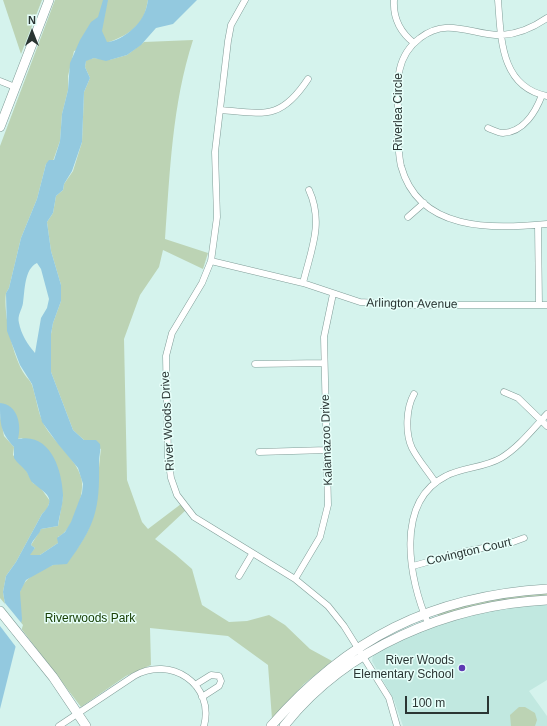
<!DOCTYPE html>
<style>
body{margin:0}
#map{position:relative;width:547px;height:726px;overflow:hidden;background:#d5f3ed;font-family:Arial,sans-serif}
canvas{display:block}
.north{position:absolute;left:12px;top:12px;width:40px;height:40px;-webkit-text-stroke:3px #e7fffa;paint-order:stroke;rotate:0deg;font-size:11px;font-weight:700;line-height:16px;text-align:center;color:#2a3533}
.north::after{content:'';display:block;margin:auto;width:14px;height:18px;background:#2a3533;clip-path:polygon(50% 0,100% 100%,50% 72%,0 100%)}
.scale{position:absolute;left:405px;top:696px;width:84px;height:18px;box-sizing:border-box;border:2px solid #2a3533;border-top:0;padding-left:5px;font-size:12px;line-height:14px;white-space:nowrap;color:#2a3533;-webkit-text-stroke:3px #e7fffa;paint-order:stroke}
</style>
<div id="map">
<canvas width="547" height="726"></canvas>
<div class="north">N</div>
<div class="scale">100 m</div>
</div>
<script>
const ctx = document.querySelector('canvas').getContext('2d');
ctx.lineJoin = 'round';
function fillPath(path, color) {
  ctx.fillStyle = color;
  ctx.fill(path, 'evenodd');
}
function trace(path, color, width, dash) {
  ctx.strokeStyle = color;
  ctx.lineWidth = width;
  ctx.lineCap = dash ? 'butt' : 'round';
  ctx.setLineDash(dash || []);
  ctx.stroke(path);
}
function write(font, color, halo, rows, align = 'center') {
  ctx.font = font + ' Arial,sans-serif';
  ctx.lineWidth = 3;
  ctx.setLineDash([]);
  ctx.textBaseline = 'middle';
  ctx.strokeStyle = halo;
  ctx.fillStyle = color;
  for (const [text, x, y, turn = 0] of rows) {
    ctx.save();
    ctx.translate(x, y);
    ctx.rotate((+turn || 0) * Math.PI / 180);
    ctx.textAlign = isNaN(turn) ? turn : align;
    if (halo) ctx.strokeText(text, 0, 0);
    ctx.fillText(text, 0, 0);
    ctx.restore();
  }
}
const built = new Path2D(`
 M547 603V680L529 691 547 716V726H403L394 700 372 661 373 655 400 639 481 611Z`);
const green = new Path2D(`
 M3 0H42L21 54Z
 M55 0H148C147 5 146 10 144 15 133 40 98 45 74 51L68 76V90L62 114 60 141 53 161 46 164 37 199 21 238 9 288 6 293C3 313 13 358 25 375 27 378 30 380 32 385 37 399 38 418 48 431 58 445 76 460 81 477 86 492 73 531 58 537V543L40 555H29L35 548 31 545 41 529 58 526 63 497 22 438 17 439 0 403V146Z
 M193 40C172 105 170 172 165 239L208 253 203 269 163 250 159 267 140 295 124 339 127 480 142 522 148 529 181 504 186 510 155 539 176 555 192 569 202 605 229 622 247 621 269 615 285 625 310 649 332 661 304 684 272 719 268 665 228 636 150 628 151 665 126 676 81 707 20 627C22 617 19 609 19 600 19 580 36 572 53 565 58 563 64 566 69 560 71 558 72 555 74 553 103 515 95 491 101 449L84 440 73 430 51 372V334L53 323 61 301V285L51 251 47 222 53 213 56 196 63 190 64 184 73 171 82 142 84 92 90 78 85 67 86 60 94 58 109 60 127 55 144 42Z
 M0 415 4 436 14 447 13 455 26 470 33 483 40 487 50 501 47 509 42 514 16 562 6 576 3 592 5 604 0 598Z
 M547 592V597C509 598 475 605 439 616L436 614 482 599Z
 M519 707H525L535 713 537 720 535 726H511L510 715Z`);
const water = new Path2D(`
 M103 0H108L102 31 107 42C119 42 138 27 143 16 146 11 147 5 148 0H197L173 24 156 28 141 45 127 55 106 61 94 58 86 61 85 67 90 78 84 92 82 142 72 171 64 184 63 190 56 196 53 213 47 222 51 251 61 285V301L53 323 51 334V372L73 430 84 440H96L100 444C101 451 99 456 99 463 100 510 95 526 67 564L53 565 26 580 20 592 22 619 20 629 0 709V617L5 604 3 592 6 576 16 562 42 514C58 498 45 493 33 483 29 480 29 474 25 470 22 466 17 463 14 458V447C0 432 0 423 0 403 17 404 22 424 18 439 50 432 62 469 63 495 63 505 59 516 58 526L41 529C39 535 33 539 31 545L35 548 30 555H40L58 543 57 538 65 532 71 522 82 493 83 484 78 468 58 444 42 422 32 384 20 365 7 331 6 293 9 288 21 238 37 199 46 164 49 160H54L60 141 62 114 68 90 70 63 80 40 91 22 98 17ZM37 263 41 269 49 299 47 308 41 318 35 353C28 345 21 334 19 323 17 315 22 310 23 303 25 291 24 269 37 263Z`);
const pier = new Path2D(`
 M5 603 23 625 16 647 0 626V616Z`);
const minor = new Path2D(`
 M245 0 231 25 228 41 215 152 217 217 211 261 202 283 172 333 166 356 168 457 171 478 177 495 194 517 295 579 328 606 344 626 389 698 397 726
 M394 0C393 17 400 32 414 43
 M498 0C501 37 500 87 547 96
 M547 18C534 27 518 34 502 35 473 36 448 16 420 38 396 56 397 81 398 109 398 127 397 148 401 166 419 232 492 229 547 224
 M0 81 15 87
 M221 110C265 114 281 120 308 79
 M488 128C493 130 498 133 503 133 524 132 536 111 542 95
 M408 217 424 203
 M538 225 539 305
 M211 261 303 283 360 302 411 305H547
 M303 283C311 250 324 223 309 190
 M255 364 324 363
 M504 392 518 398 547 426
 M414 394C406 408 405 433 412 448 418 460 428 471 435 482
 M259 452 327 450
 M413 566 463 552 513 542 524 538
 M239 576 252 554
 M295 579 320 537 328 505 324 337 333 294
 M428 623C409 580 394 502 446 476 463 467 484 468 501 458 518 448 533 429 547 414
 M195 685 211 675 219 676 221 681 219 686 202 697
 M59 726 134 676C170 655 215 684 204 726`);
const secondary = new Path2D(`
 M0 127 49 0
 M0 611 53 677 86 726
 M271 726C347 639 431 596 547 589
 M284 726C346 647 449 605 547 600`);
const markers = [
 [462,668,4,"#5e3ab3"]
];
const streetNames = [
 ["Riverlea Circle",399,112,-90],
 ["Arlington Avenue",412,304,1],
 ["River Woods Drive",168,421,-93],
 ["Kalamazoo Drive",327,440,-92],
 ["Covington Court",469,552,-13]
];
const parkNames = [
 ["Riverwoods Park",90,619]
];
const poiNames = [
 ["River Woods",454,661],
 ["Elementary School",454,675]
];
fillPath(built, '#c1e8e0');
fillPath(green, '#bcd3b4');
fillPath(water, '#93c9df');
fillPath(pier, '#d5f3ed');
trace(minor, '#819d98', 7);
trace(secondary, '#819d98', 10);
trace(minor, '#fff', 6);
trace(secondary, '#fff', 9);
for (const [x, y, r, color] of markers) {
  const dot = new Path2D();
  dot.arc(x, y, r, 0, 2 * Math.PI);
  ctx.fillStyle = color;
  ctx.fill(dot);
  trace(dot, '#e7fffa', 1.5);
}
write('12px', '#2a3533', '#e7fffa', streetNames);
write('12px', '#194006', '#e7fffa', parkNames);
write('12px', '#2a3533', '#e7fffa', poiNames, 'right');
</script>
